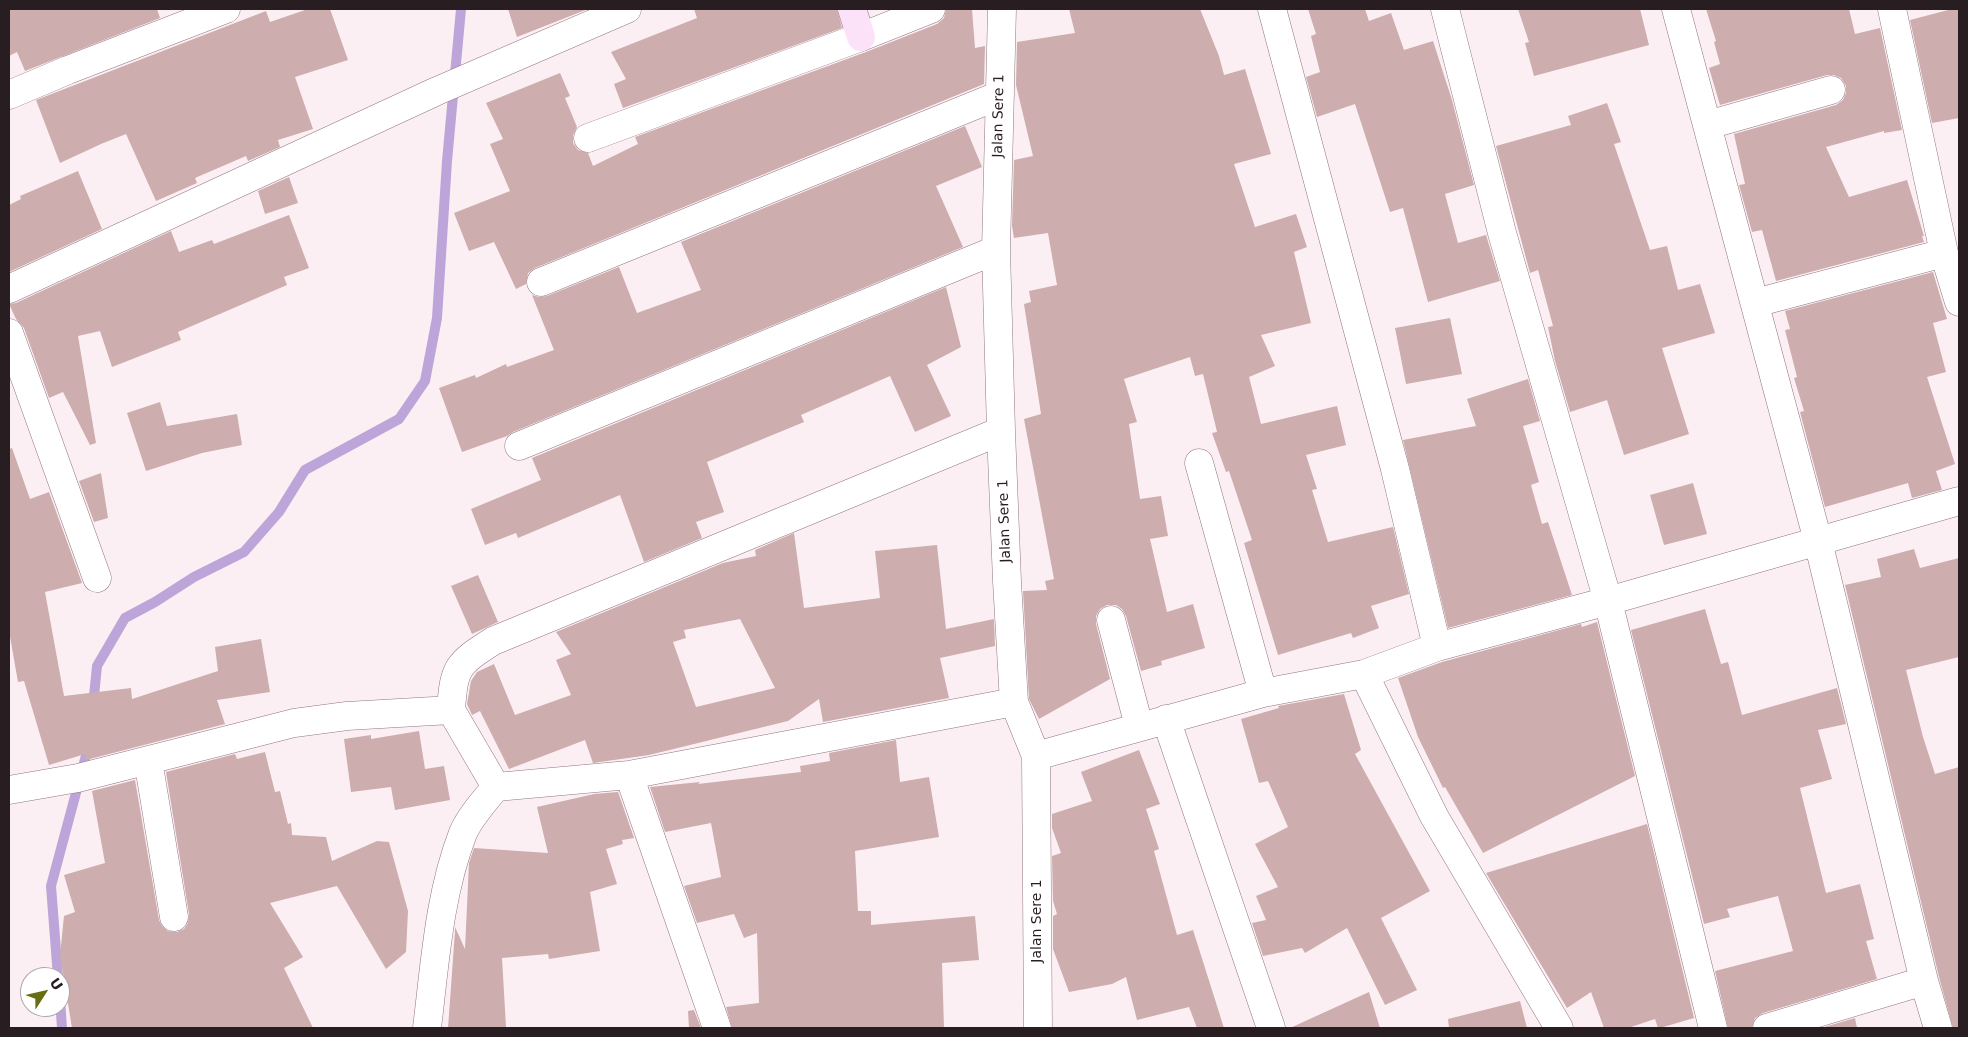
<!DOCTYPE html>
<style>
body{margin:0}
#map{position:relative;width:1968px;height:1037px;overflow:hidden;background:#fceff4;font-family:"DejaVu Sans",sans-serif}
canvas{display:block}
.frame{position:absolute;inset:0;border:10px solid #281d21;pointer-events:none}
.north{position:absolute;left:20px;top:967px;width:50px;height:50px;box-sizing:border-box;background:#fff;border:1px solid #a9a5a6;border-radius:50%;rotate:55deg;font-size:14px;font-weight:700;line-height:20px;text-align:center;color:#281d21}
.north::after{content:'';display:block;margin:auto;width:18px;height:22px;background:#676d12;clip-path:polygon(50% 0,100% 100%,50% 72%,0 100%)}
</style>
<div id="map">
<canvas width="1968" height="1037"></canvas>
<div class="frame"></div>
<div class="north">U</div>
</div>
<script>
const ctx = document.querySelector('canvas').getContext('2d');
ctx.lineJoin = 'round';
function trace(path, color, width, dash) {
  ctx.strokeStyle = color;
  ctx.lineWidth = width;
  ctx.lineCap = dash ? 'butt' : 'round';
  ctx.setLineDash(dash || []);
  ctx.stroke(path);
}
function fillPath(path, color) {
  ctx.fillStyle = color;
  ctx.fill(path, 'evenodd');
}
function write(font, color, halo, rows, align = 'center') {
  ctx.font = font + ' "DejaVu Sans",sans-serif';
  ctx.lineWidth = 4.5;
  ctx.setLineDash([]);
  ctx.textBaseline = 'middle';
  ctx.strokeStyle = halo;
  ctx.fillStyle = color;
  for (const [text, x, y, turn = 0] of rows) {
    ctx.save();
    ctx.translate(x, y);
    ctx.rotate((+turn || 0) * Math.PI / 180);
    ctx.textAlign = isNaN(turn) ? turn : align;
    if (halo) ctx.strokeText(text, 0, 0);
    ctx.fillText(text, 0, 0);
    ctx.restore();
  }
}
const stream = new Path2D(`
 M93 706 97 666 125 618 155 602 194 577 244 552 279 512 305 470 399 419 425 381 437 318 447 161 461 9
 M58 977 51 886 88 748
 M60 999 62 1028`);
const building = new Path2D(`
 M9 9H157L160 18 25 71 17 52 9 56Z
 M308 9H330L348 60 295 77 313 129 278 140 280 147 248 161 246 156 195 178 197 183 156 201 126 134 101 144 60 163 36 100 266 11 270 22Z
 M508 9H588L517 37Z
 M694 9H837L842 28 623 108 614 84 626 79 611 52 697 18Z
 M946 9H972L975 48 985 46 984 84 535 268 528 273 526 284 516 289 494 242 469 251 454 213 510 191 490 144 503 139 486 103 560 73 570 96 565 98 577 127 573 135V143L578 150 588 153 593 166 638 144 635 137 866 52 937 24 944 18Z
 M1069 9H1200L1219 56 1224 75 1245 69 1271 154 1234 164 1255 227 1296 214 1307 247 1294 252 1311 323 1261 335 1275 366 1249 377 1261 424 1337 406 1346 445 1306 455 1317 489 1312 490 1328 542 1393 527 1409 594 1371 606 1379 628 1353 638 1351 633 1278 655 1244 543 1252 540 1229 471 1226 472 1212 433 1217 432 1203 374 1195 376 1190 357 1124 379 1137 422 1129 424 1140 499 1161 496 1168 536 1150 539 1167 612 1193 604 1205 648 1161 661 1162 665 1141 671 1126 616 1122 609 1116 605H1107L1100 609 1096 616V624L1110 679 1039 719 1029 699 1023 591 1047 590 1045 581 1054 579 1024 419 1041 414 1024 304 1031 302 1029 291 1057 285 1048 233 1014 238 1012 226 1014 160 1033 156 1016 85 1017 42 1075 33Z
 M1308 9H1365L1369 21 1391 13 1404 50 1433 41 1452 100 1474 185 1445 194 1458 243 1486 235 1500 281 1428 302 1403 208 1390 212 1355 104 1317 117 1306 77 1320 72 1311 36 1316 34Z
 M1518 9H1640L1649 45 1534 76 1525 43 1529 42Z
 M1706 9H1849L1855 34 1880 28 1902 130 1884 133V131L1826 147 1849 197 1907 180 1924 236H1922L1924 242 1776 281 1762 230 1752 232 1739 185 1745 184 1734 134 1836 105 1843 100 1846 93V86L1841 78 1834 75H1827L1720 105 1709 68 1720 64 1714 42 1716 41Z
 M1952 9H1959V118L1932 123 1910 20Z
 M1607 103 1621 142 1614 144 1650 250 1667 246 1678 290 1700 284 1715 333 1662 348 1689 434 1624 455 1607 400 1570 412 1555 361 1548 327 1553 326 1538 270 1530 273 1496 146 1571 125 1568 116Z
 M965 126 982 167 936 186 963 247 513 432 507 436 462 452 439 388 475 375 476 378 506 364 507 367 554 350 532 295 539 297 547 296 619 267 637 313 701 290 681 242Z
 M78 171 102 229 9 272V205L21 199 20 196Z
 M289 177 298 203 265 214 258 191Z
 M289 215 309 268 284 277 287 285 178 332 181 340 112 367 100 331 78 336 96 443 90 445 63 392 49 398 24 328 16 319 9 304 16 303 171 231 179 252 212 240 214 244Z
 M1933 272 1947 319 1933 323 1946 372 1927 377 1955 464 1936 471 1942 490 1912 498 1908 483 1825 507 1800 412 1804 411 1794 378 1797 377 1785 330 1790 329 1785 311Z
 M946 287 961 347 927 365 951 416 915 432 890 376 801 415 804 422 707 462 724 512 696 522 702 538 644 562 620 495 518 538 516 533 485 545 471 509 541 480 532 458Z
 M1450 318 1462 374 1406 384 1395 328Z
 M1528 379 1540 421 1523 426 1539 482 1531 485 1542 524 1548 522 1572 595 1448 628 1403 440 1476 426 1467 399Z
 M160 402 167 426 237 414 242 445 202 453 146 471 127 413Z
 M12 448 30 499 49 492 82 583 45 592 64 696 131 688 132 699 218 671 215 647 261 639 270 692 217 700 225 724 86 760 85 754 49 765 24 681 18 682 9 631V449Z
 M101 473 108 518 94 522 79 481Z
 M1693 483 1707 534 1664 545 1650 495Z
 M794 533 804 608 880 598 875 551 937 545 946 629 994 619 995 646 940 658 949 698 823 722 819 699 788 721 649 755 593 763 585 740 509 769 480 711 472 715 467 704 471 681 477 672 494 664 515 715 571 695 556 660 571 654 556 632 723 563 756 556 755 550ZM740 619 775 688 696 707 673 642 686 638 684 630Z
 M1914 549 1920 568 1959 558V657L1906 670 1923 737 1935 774 1959 767V1028H1953L1939 977 1845 585 1881 577 1877 559Z
 M478 575 498 622 472 634 451 586Z
 M1705 609 1721 664 1728 662 1742 715 1837 688 1846 724 1818 730 1832 779 1800 788 1826 893 1860 884 1874 939 1866 941 1877 979 1763 1013 1755 1018 1752 1028H1728L1715 971 1793 951 1778 896 1727 909 1730 917 1704 924 1631 630Z
 M1597 622 1635 776 1483 853 1445 787 1443 788 1418 737 1398 678 1442 662 1581 624 1582 627Z
 M1344 694 1361 750 1355 754 1430 891 1381 918 1417 990 1385 1005 1347 928 1305 953 1302 948 1263 956 1252 923 1266 920 1256 896 1278 887 1255 844 1288 827 1268 781 1259 783 1241 719 1279 708 1278 706Z
 M419 731 425 769 444 766 450 800 395 810 391 787 351 792 344 739 371 735V739Z
 M896 740 900 782 929 777 939 837 855 851 858 911H871V925L975 916 979 960 942 963 944 1028H732L726 1007 759 1003 757 933 744 938 734 914 697 923 684 886 721 877 711 823 665 832 650 787 700 782 698 784 801 772 800 766 830 761 829 753Z
 M1139 750 1160 804 1146 809 1159 849 1154 851 1177 935 1193 930 1224 1028H1197L1189 1007 1137 1020 1126 977 1112 984 1069 992 1053 949V916L1057 914 1053 901 1052 856 1061 853 1052 828V814L1092 801 1081 772Z
 M265 752 275 792 280 791 288 824 291 823 292 835 326 837 332 861 377 841 389 842 408 911 406 952 386 969 337 886 270 903 303 957 284 968 313 1028H72L60 955 64 916 75 912 64 875 105 863 92 791 135 780 159 920 162 926 168 931 177 932 184 929 188 923 189 914 166 772 235 754 237 759Z
 M618 792 634 838 622 840 623 844 606 849 617 884 590 892 600 951 549 959 548 954 502 958 506 1027 448 1028 455 931V927L465 949 469 863 474 848 548 853 537 807 594 794Z
 M1647 824 1694 1018 1660 1028H1658L1655 1019 1628 1028H1604L1591 992 1567 1008 1486 873Z
 M1369 992 1380 1028H1290Z
 M1520 1001 1527 1028H1449L1448 1019Z
 M694 1010 701 1028H689L688 1011Z
 M1855 1018 1857 1028H1821Z`);
const street = new Path2D(`
 M1002 9 996 250 1001 431 1007 581 1014 702 1036 756 1038 1028
 M1272 9 1395 469 1437 647
 M1445 9 1502 233 1608 601 1713 1028
 M1676 9 1818 541 1924 981 1938 1028
 M1892 9 1944 253 1959 302
 M9 95 68 70 226 9
 M1708 125 1831 90
 M588 138 861 37 931 9
 M541 282 1000 95
 M9 289 437 91 627 9
 M1755 303 1944 253
 M9 333 97 578
 M519 446 996 250
 M1199 463 1263 693
 M1111 620 1139 726
 M1364 674 1434 816 1559 1028
 M451 710C454 667 457 664 493 641L1001 431
 M1166 719 1271 1028
 M1036 756 1263 693 1364 674 1437 647 1608 601 1959 501
 M148 760 174 917
 M629 775 717 1028
 M9 790 78 778 294 723 347 716 451 710 496 787
 M427 1028C435 963 439 895 463 833 470 817 485 800 496 787L629 775 1014 702
 M1767 1028 1924 981`);
const secondary = new Path2D(`
 M852 9 861 37`);
const streetNames = [
 ["Jalan Sere 1",999,116,-89],
 ["Jalan Sere 1",1005,521,-92],
 ["Jalan Sere 1",1037,921,-90]
];
trace(stream, '#bda5d9', 10);
fillPath(building, '#cdadad');
trace(street, '#927681', 29);
trace(secondary, '#927681', 29);
trace(street, '#fff', 28);
trace(secondary, '#fbe2f9', 28);
write('14px', '#281d21', '#fff', streetNames);
</script>
